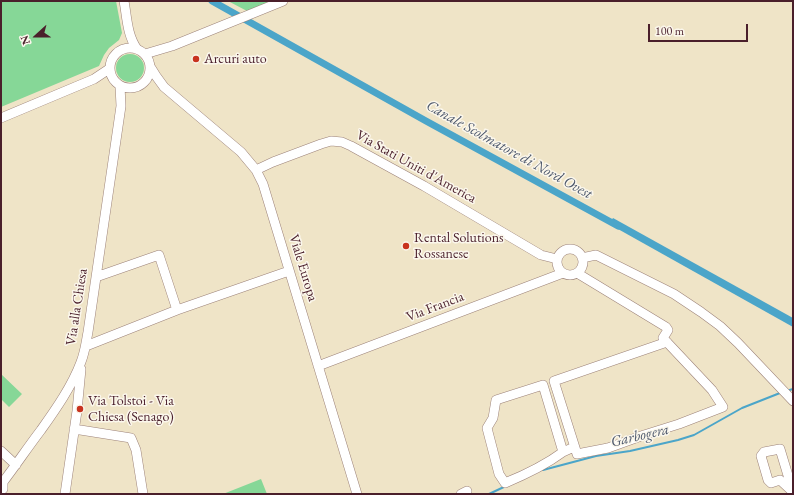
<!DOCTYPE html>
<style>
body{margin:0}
#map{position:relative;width:794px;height:495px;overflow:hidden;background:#efe4c7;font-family:"EB Garamond",serif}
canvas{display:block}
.frame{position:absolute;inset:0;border:2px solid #4a1f2b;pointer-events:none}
.north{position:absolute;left:16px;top:16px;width:40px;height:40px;-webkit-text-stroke:3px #fbf7ec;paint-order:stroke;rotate:249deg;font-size:11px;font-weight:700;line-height:16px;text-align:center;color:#4a1f2b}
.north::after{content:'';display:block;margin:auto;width:14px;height:18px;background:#4a1f2b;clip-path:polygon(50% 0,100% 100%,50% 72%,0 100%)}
.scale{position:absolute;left:648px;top:24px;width:100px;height:18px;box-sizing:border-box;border:2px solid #4a1f2b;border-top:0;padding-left:5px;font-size:12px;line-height:14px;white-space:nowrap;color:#4a1f2b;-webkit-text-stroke:3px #fbf7ec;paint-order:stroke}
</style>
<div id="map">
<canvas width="794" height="495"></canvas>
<div class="frame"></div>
<div class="north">N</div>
<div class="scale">100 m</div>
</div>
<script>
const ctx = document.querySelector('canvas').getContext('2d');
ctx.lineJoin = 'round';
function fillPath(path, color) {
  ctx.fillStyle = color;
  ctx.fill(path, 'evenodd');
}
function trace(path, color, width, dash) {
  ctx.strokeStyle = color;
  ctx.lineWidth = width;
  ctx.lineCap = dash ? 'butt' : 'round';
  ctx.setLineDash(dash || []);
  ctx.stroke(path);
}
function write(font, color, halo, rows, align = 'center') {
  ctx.font = font + ' "EB Garamond",serif';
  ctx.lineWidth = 3;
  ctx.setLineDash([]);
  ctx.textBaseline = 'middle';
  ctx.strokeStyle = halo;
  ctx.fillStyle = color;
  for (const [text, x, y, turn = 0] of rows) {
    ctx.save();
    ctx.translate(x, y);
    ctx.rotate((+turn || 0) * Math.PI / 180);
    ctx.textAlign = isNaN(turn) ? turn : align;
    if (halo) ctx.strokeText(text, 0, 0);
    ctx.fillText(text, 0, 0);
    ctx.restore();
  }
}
const green = new Path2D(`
 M1 1H116L122 33 119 40 109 48 104 55 99 66 1 107Z
 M228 1H272L247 11Z
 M116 68a14 14 0 1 1 28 0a14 14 0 1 1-28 0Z
 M1 374 22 394 9 407 1 399Z
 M261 479 267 494H223Z`);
const water = new Path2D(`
 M613 218 793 318V327L609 224Z`);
const stream = new Path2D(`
 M786 391 793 389
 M543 470 596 456 630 451 678 440 694 435 742 408 780 393
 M489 494 506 486`);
const canal = new Path2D(`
 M212 1 426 121 618 226`);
const minor = new Path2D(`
 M124 1C127 17 127 35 137 49
 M110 68a20 20 0 1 1 40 0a20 20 0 1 1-40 0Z
 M145 54 172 46 283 1
 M151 68 156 76 164 87 241 152 256 170 263 184 357 494
 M1 118 94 79 106 71 110 68
 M256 170 273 162 321 144 331 141 342 142 351 146 424 186 541 255 557 259
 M557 262a13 13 0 1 1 26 0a13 13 0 1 1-26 0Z
 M582 258 596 255 674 294 701 312 720 326 738 343 793 401
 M577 273 666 327 668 330 663 338 712 390 723 407 679 424 644 435 608 448 577 454 554 381 667 342
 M96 277 159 255 177 310
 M86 346 177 310 289 271
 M318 366 563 273
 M74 429 131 438 136 450 143 494
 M1 451 16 465
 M563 452C544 466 527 474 505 483L499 474 487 428 493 418 496 400 543 385 563 452 574 447
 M3 489V482C16 465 28 447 41 430 56 409 72 386 81 362 85 352 86 342 88 332L121 106 120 86
 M793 492 780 449 764 452 761 456 768 480 771 483 780 480 793 492
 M65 494 77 411 81 369
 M461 494 467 491`);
const markers = [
 [196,59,4,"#c8321e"],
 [406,246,4,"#c8321e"],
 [80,409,4,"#c8321e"]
];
const poiNames = [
 ["Arcuri auto",204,59],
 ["Rental Solutions",414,238],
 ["Rossanese",414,254],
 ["Via Tolstoi - Via",88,401],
 ["Chiesa (Senago)",88,417]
];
const streetNames = [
 ["Via Stati Uniti d'America",416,167,29],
 ["Viale Europa",303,268,73],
 ["Via alla Chiesa",77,307,-81],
 ["Via Francia",435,307,-21]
];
const waterNames = [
 ["Canale Scolmatore di Nord Ovest",509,150,29],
 ["Garbogera",640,436,-13]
];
fillPath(green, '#86d797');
fillPath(water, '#4ba5c9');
trace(stream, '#4ba5c9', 2);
trace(canal, '#4ba5c9', 7);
trace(minor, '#9c8279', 10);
trace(minor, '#fff', 9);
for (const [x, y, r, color] of markers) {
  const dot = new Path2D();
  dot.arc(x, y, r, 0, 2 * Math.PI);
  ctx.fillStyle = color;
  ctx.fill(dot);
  trace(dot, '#fbf7ec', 1.5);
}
write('14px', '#4a1f2b', '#fbf7ec', poiNames, 'left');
write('14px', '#4a1f2b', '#fbf7ec', streetNames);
write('italic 15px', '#4a556a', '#fbf7ec', waterNames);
</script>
